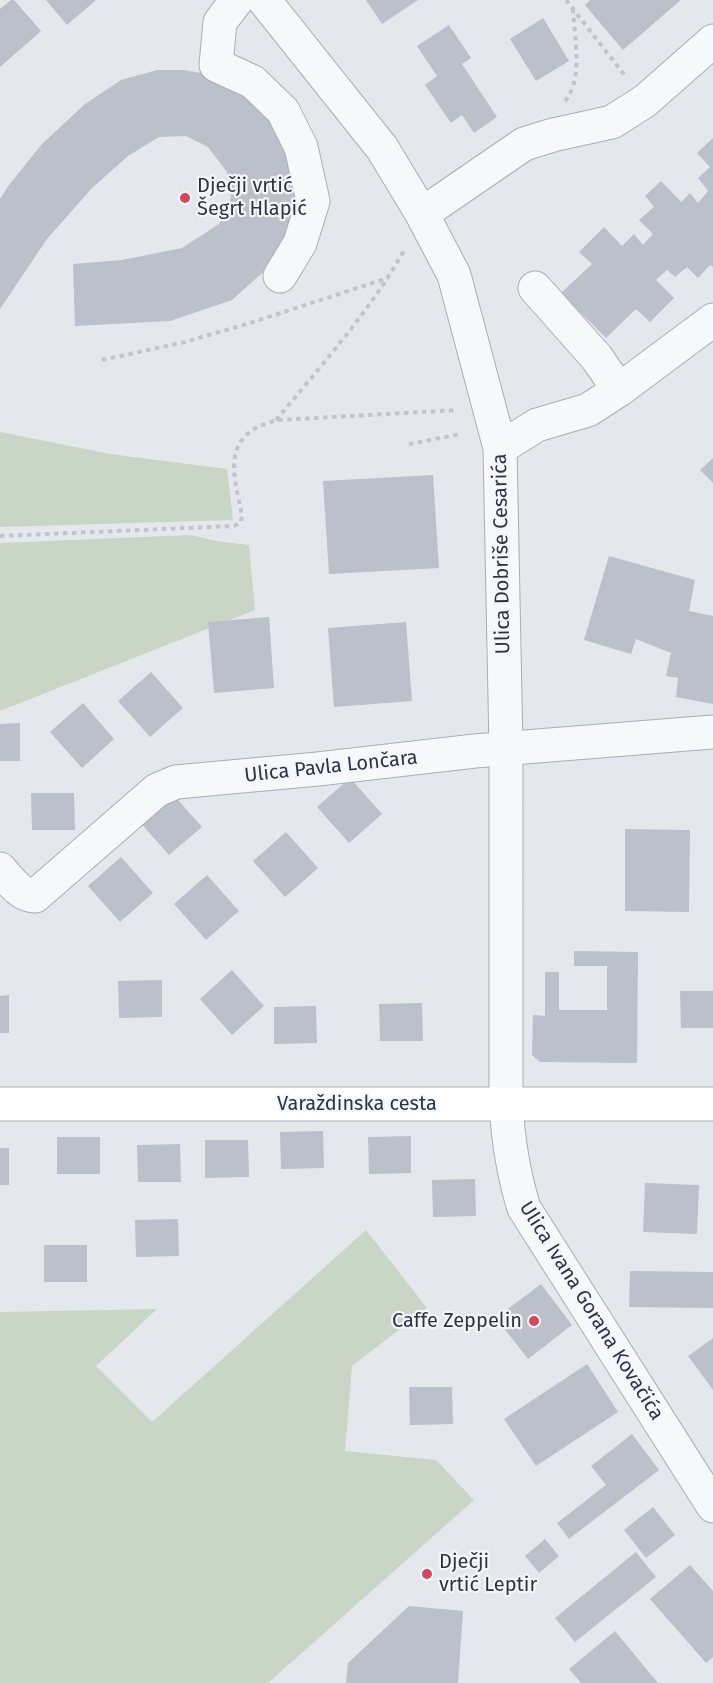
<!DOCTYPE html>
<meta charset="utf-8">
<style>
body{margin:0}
canvas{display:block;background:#e4e7ec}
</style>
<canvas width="713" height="1683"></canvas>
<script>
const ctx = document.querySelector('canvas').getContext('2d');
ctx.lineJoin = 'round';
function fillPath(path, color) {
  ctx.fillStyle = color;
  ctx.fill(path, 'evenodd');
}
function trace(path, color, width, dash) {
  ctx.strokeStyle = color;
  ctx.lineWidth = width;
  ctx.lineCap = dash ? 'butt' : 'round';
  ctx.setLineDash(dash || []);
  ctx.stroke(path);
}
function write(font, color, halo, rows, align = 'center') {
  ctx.font = font + ' "Fira Sans",sans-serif';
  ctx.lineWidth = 4.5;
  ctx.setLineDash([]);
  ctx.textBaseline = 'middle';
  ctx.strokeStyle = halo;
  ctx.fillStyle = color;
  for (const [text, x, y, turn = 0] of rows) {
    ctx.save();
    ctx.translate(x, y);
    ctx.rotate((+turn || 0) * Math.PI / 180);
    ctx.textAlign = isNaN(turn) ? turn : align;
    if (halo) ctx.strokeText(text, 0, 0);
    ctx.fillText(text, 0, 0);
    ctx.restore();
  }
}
const green = new Path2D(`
 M0 432 110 454 227 469 233 520 0 527Z
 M191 535 216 541 249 545 255 610 0 711V543Z
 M366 1230 427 1308 352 1366 345 1451 436 1460 474 1500 268 1683H0V1312L157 1309 96 1366 152 1422Z`);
const building = new Path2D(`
 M11 0H14L41 31 0 67V9Z
 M46 0H96L67 25Z
 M366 0H418L382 24Z
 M590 0H681L623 50 585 5Z
 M543 18 569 61 536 81 510 39Z
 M449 25 471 58 462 64 497 117 474 133 462 115 451 123 425 85 437 76 417 46Z
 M157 70H184L218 76 249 93 290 149 298 195 291 226 270 266 232 300 170 321 75 326 73 264 122 260 182 248 219 224 231 198 227 172 208 147 186 136 159 137 128 156 92 188 47 239 0 309V199L9 185 42 144 85 104 121 80Z
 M713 138V267L710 265 698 278 687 267 675 277 667 270 656 280 674 298 650 322 636 309 606 338 561 293 592 264 579 252 604 227 622 246 634 234 643 245 653 234 639 220 654 207 645 196 661 181 681 202 690 193 698 203 708 191 698 178 710 167 697 153Z
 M713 458V483L700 470Z
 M433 475 439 568 329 574 323 481Z
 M609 556 695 580 689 611 713 616V704L676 697 678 678 666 676 671 653 636 639 631 654 584 640Z
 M269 617 274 688 214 693 208 622Z
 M406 622 412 701 334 707 328 628Z
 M151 672 183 708 150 737 118 701Z
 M83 703 114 739 82 768 50 732Z
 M20 723V761H0V724Z
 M350 778 382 814 349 843 317 807Z
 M170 791 202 827 169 855 138 820Z
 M31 793H74L75 830H32Z
 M625 829 690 830 689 912 625 911Z
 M286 832 318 868 285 897 253 861Z
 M121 857 153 893 120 922 88 886Z
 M207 875 239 911 206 940 174 904Z
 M574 951 638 952 637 1063 540 1062 532 1055 533 1015 545 1016V972H559V1010H607V966H574Z
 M232 970 264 1006 232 1035 200 999Z
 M162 980V1017L119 1018 118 981Z
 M680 991H713V1028H681Z
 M9 995V1033H0V996Z
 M422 1003 423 1041H380L379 1004Z
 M316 1006 317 1043 274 1044V1007Z
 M323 1131 324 1168 281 1169 280 1132Z
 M411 1136V1173L369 1174 368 1137Z
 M57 1137H100V1174H57Z
 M205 1140H248L249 1177 205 1178Z
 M180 1144 181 1182H138L137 1145Z
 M0 1148H9V1185H0Z
 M475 1179 476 1216 433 1217 432 1180Z
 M645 1183 699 1185 697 1234 643 1232Z
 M178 1219 179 1256 136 1257 135 1220Z
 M44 1245H87V1282H44Z
 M630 1271 713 1272V1308L629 1307Z
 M541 1284 572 1325 528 1359 496 1318Z
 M713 1338V1390L688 1356Z
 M587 1364 618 1412 536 1466 504 1419Z
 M409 1387H452L453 1424 410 1425Z
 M632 1434 659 1470 569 1539 557 1523 606 1485 591 1466Z
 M653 1507 675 1535 646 1558 624 1530Z
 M545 1539 559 1556 539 1573 525 1556Z
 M636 1552 656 1577 575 1642 555 1618Z
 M690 1565 713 1591V1657L706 1663 650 1599Z
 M409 1606 463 1611 458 1683H346L348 1663Z
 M615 1631 658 1683H581L569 1669Z`);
const path = new Path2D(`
 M566 0 626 77
 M565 101C584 78 574 37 573 9
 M102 360 185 342 250 323 388 278
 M276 420C322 365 370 311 405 249
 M409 444 461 434
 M0 536 234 526 241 522 242 516C237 486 222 449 254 429 261 425 269 423 276 420L457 410`);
const minor = new Path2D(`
 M237 0 220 22 216 65 253 82 283 111 301 147 313 201 300 243 280 276
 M264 0 382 148 422 214 454 275 500 448 506 748V1103C508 1140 513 1173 524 1208L713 1506
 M422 214 524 144 553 135 612 122 645 101 713 41
 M535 288 597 358 619 390
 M500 448 537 425 588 410 619 390 713 320
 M0 869C10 880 20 896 35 896L157 790 176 782 318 769 475 751 713 732`);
const major = new Path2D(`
 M0 1104H713`);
const markers = [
 [185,198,6,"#d1495b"],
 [534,1321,6,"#d1495b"],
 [427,1574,6,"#d1495b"]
];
const poiNames = [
 ["Dječji vrtić",197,186],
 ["Šegrt Hlapić",197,209],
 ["Caffe Zeppelin",522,1321,"right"],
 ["Dječji",439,1562],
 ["vrtić Leptir",439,1585]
];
const streetNames = [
 ["Ulica Dobriše Cesarića",502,554,-91],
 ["Ulica Pavla Lončara",331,767,-6],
 ["Varaždinska cesta",357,1104],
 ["Ulica Ivana Gorana Kovačića",591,1311,58]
];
fillPath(green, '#c9d6c5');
fillPath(building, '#bbc0ca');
trace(minor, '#a9aeb7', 35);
trace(major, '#a3abb8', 35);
trace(path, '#c2c5cb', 4, [4.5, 4.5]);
trace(minor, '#f7f8fa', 33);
trace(major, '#fff', 33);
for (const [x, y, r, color] of markers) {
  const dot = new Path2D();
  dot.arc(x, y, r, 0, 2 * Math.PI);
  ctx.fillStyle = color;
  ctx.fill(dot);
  trace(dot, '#f4f6f9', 2);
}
write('20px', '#2b3445', '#f4f6f9', poiNames, 'left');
write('20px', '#2b3445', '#f4f6f9', streetNames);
</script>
